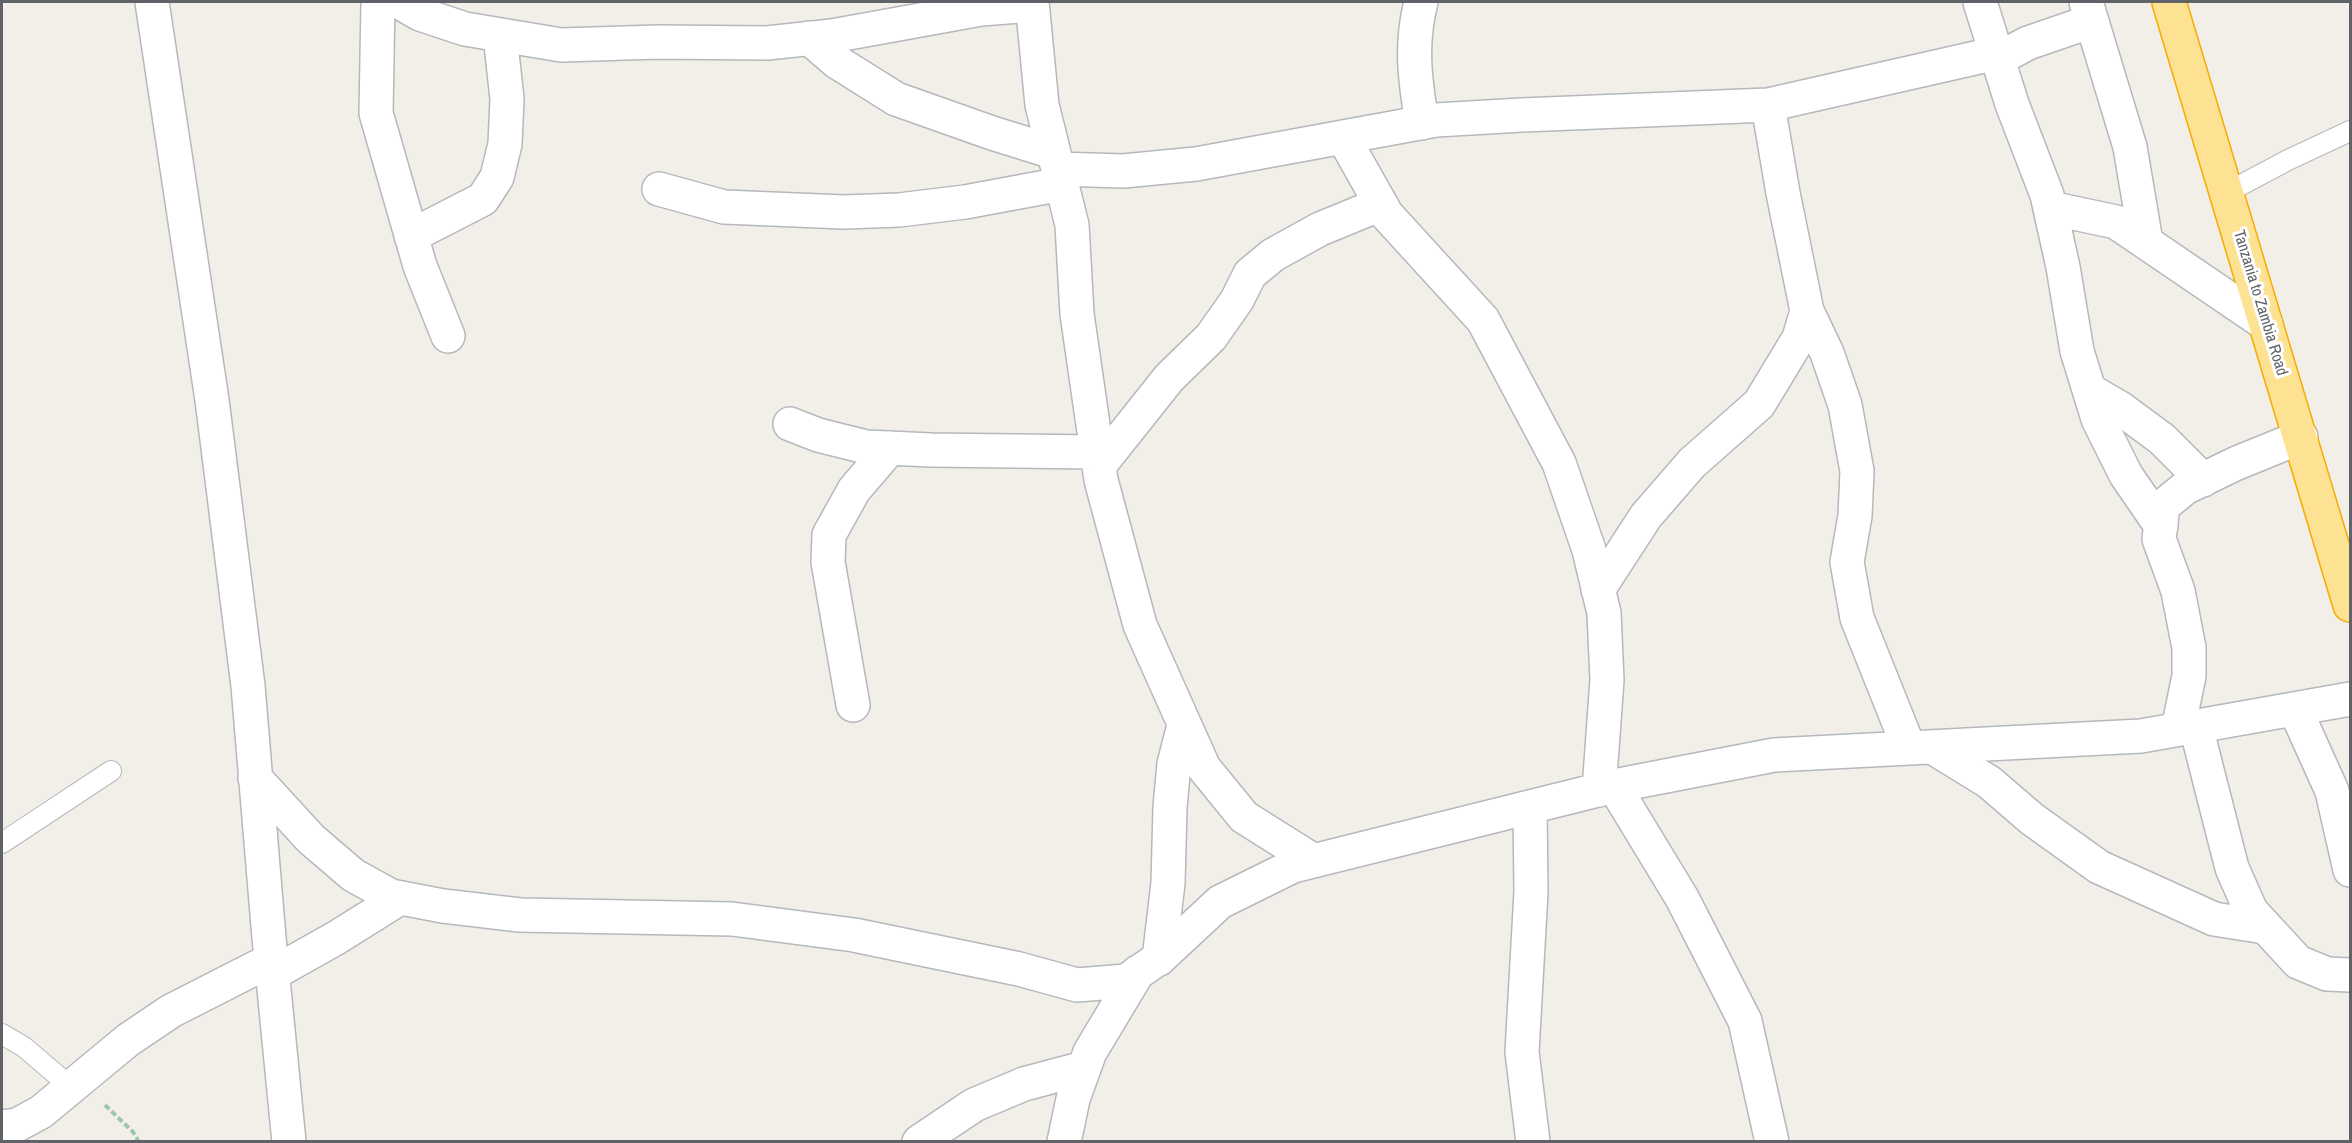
<!DOCTYPE html>
<style>
body{margin:0}
#map{position:relative;width:2352px;height:1143px;overflow:hidden;background:#f1efe8;font-family:"Archivo Narrow",sans-serif}
canvas{display:block}
.frame{position:absolute;inset:0;border:3px solid #5f6368;pointer-events:none}
</style>
<div id="map">
<canvas width="2352" height="1143"></canvas>
<div class="frame"></div>
</div>
<script>
const ctx = document.querySelector('canvas').getContext('2d');
ctx.lineJoin = 'round';
function trace(path, color, width, dash) {
  ctx.strokeStyle = color;
  ctx.lineWidth = width;
  ctx.lineCap = dash ? 'butt' : 'round';
  ctx.setLineDash(dash || []);
  ctx.stroke(path);
}
function write(font, color, halo, rows, align = 'center') {
  ctx.font = font + ' "Archivo Narrow",sans-serif';
  ctx.lineWidth = 6;
  ctx.setLineDash([]);
  ctx.textBaseline = 'middle';
  ctx.strokeStyle = halo;
  ctx.fillStyle = color;
  for (const [text, x, y, turn = 0] of rows) {
    ctx.save();
    ctx.translate(x, y);
    ctx.rotate((+turn || 0) * Math.PI / 180);
    ctx.textAlign = isNaN(turn) ? turn : align;
    if (halo) ctx.strokeText(text, 0, 0);
    ctx.fillText(text, 0, 0);
    ctx.restore();
  }
}
const path = new Path2D(`
 M105 1105 133 1132 139 1142`);
const lane = new Path2D(`
 M2226 193 2288 160 2350 131
 M2 843 111 771
 M2 1034 24 1047 72 1088`);
const street = new Path2D(`
 M152 2 212 400 248 686 269 938 289 1142
 M378 2 376 113 420 266 448 336
 M399 2 420 14 465 29 561 45 658 42 767 43 832 36 981 9 1032 5
 M1032 2 1042 105 1072 225 1077 314 1101 480 1140 625 1204 768 1244 817 1314 861
 M1421 2C1410 45 1415 80 1422 123
 M1980 2 2012 104 2047 195 2063 267 2077 351 2098 419 2126 475 2161 526
 M2086 2 2130 147 2146 242
 M809 38 837 62 896 99 992 133 1053 152
 M1998 59 2028 43 2092 21
 M1343 137 1387 215 1483 320 1559 463 1589 550 1604 613 1607 680 1599 790
 M1058 169 1123 171 1196 164 1436 120 1522 115 1768 105 1997 53
 M659 189 724 207 844 212 899 210 965 202 1062 184
 M2050 208 2116 222 2266 324
 M411 236 483 199 497 177 505 144 507 99 500 35
 M1807 311 1827 353 1845 405 1857 471 1855 516 1847 562 1857 618 1909 748
 M2089 390 2120 408 2162 439 2203 480
 M790 424 818 435 866 447 931 450 1097 452
 M1099 466 1169 378 1211 337 1237 300 1250 274 1273 255 1320 229 1381 204
 M1598 590 1646 516 1692 463 1759 404 1799 338 1807 311 1783 193 1768 105
 M853 705 828 562 829 535 854 490 890 448
 M2295 709 2332 791 2350 870
 M2196 727 2232 868 2251 911 2298 962 2327 974 2350 975
 M2178 729 2189 676V648L2178 591 2159 539 2163 506 2185 488 2237 463 2301 437
 M1932 747 1989 782 2032 819 2099 867 2214 919 2265 927
 M255 778 311 839 353 875 391 896 443 906 520 915 732 919 854 935 1019 969 1077 985 1126 981 1162 956 1220 902 1293 866 1614 786 1774 755 2141 736 2350 699
 M1614 786 1682 898 1745 1021 1772 1142
 M1530 807 1531 892 1522 1052 1533 1142
 M1159 959 1168 883 1170 807 1174 764 1184 725
 M272 974 336 938 400 898
 M2 1127 17 1125 41 1112 128 1040 171 1011 271 960
 M919 1142 974 1105 1024 1084 1084 1068
 M1064 1142 1073 1099 1090 1052 1138 972`);
const highway = new Path2D(`
 M2169 2 2350 605`);
const streetNames = [
 ["Tanzania to Zambia Road",2260,303,73]
];
trace(lane, '#b5b8bc', 22);
trace(street, '#b5b8bc', 36);
trace(highway, '#f9ab00', 36);
trace(path, '#9cc7a9', 4, [6, 3]);
trace(lane, '#fff', 20);
trace(street, '#fff', 33);
trace(highway, '#fde293', 33);
write('16px', '#5f6368', '#fff', streetNames);
</script>
